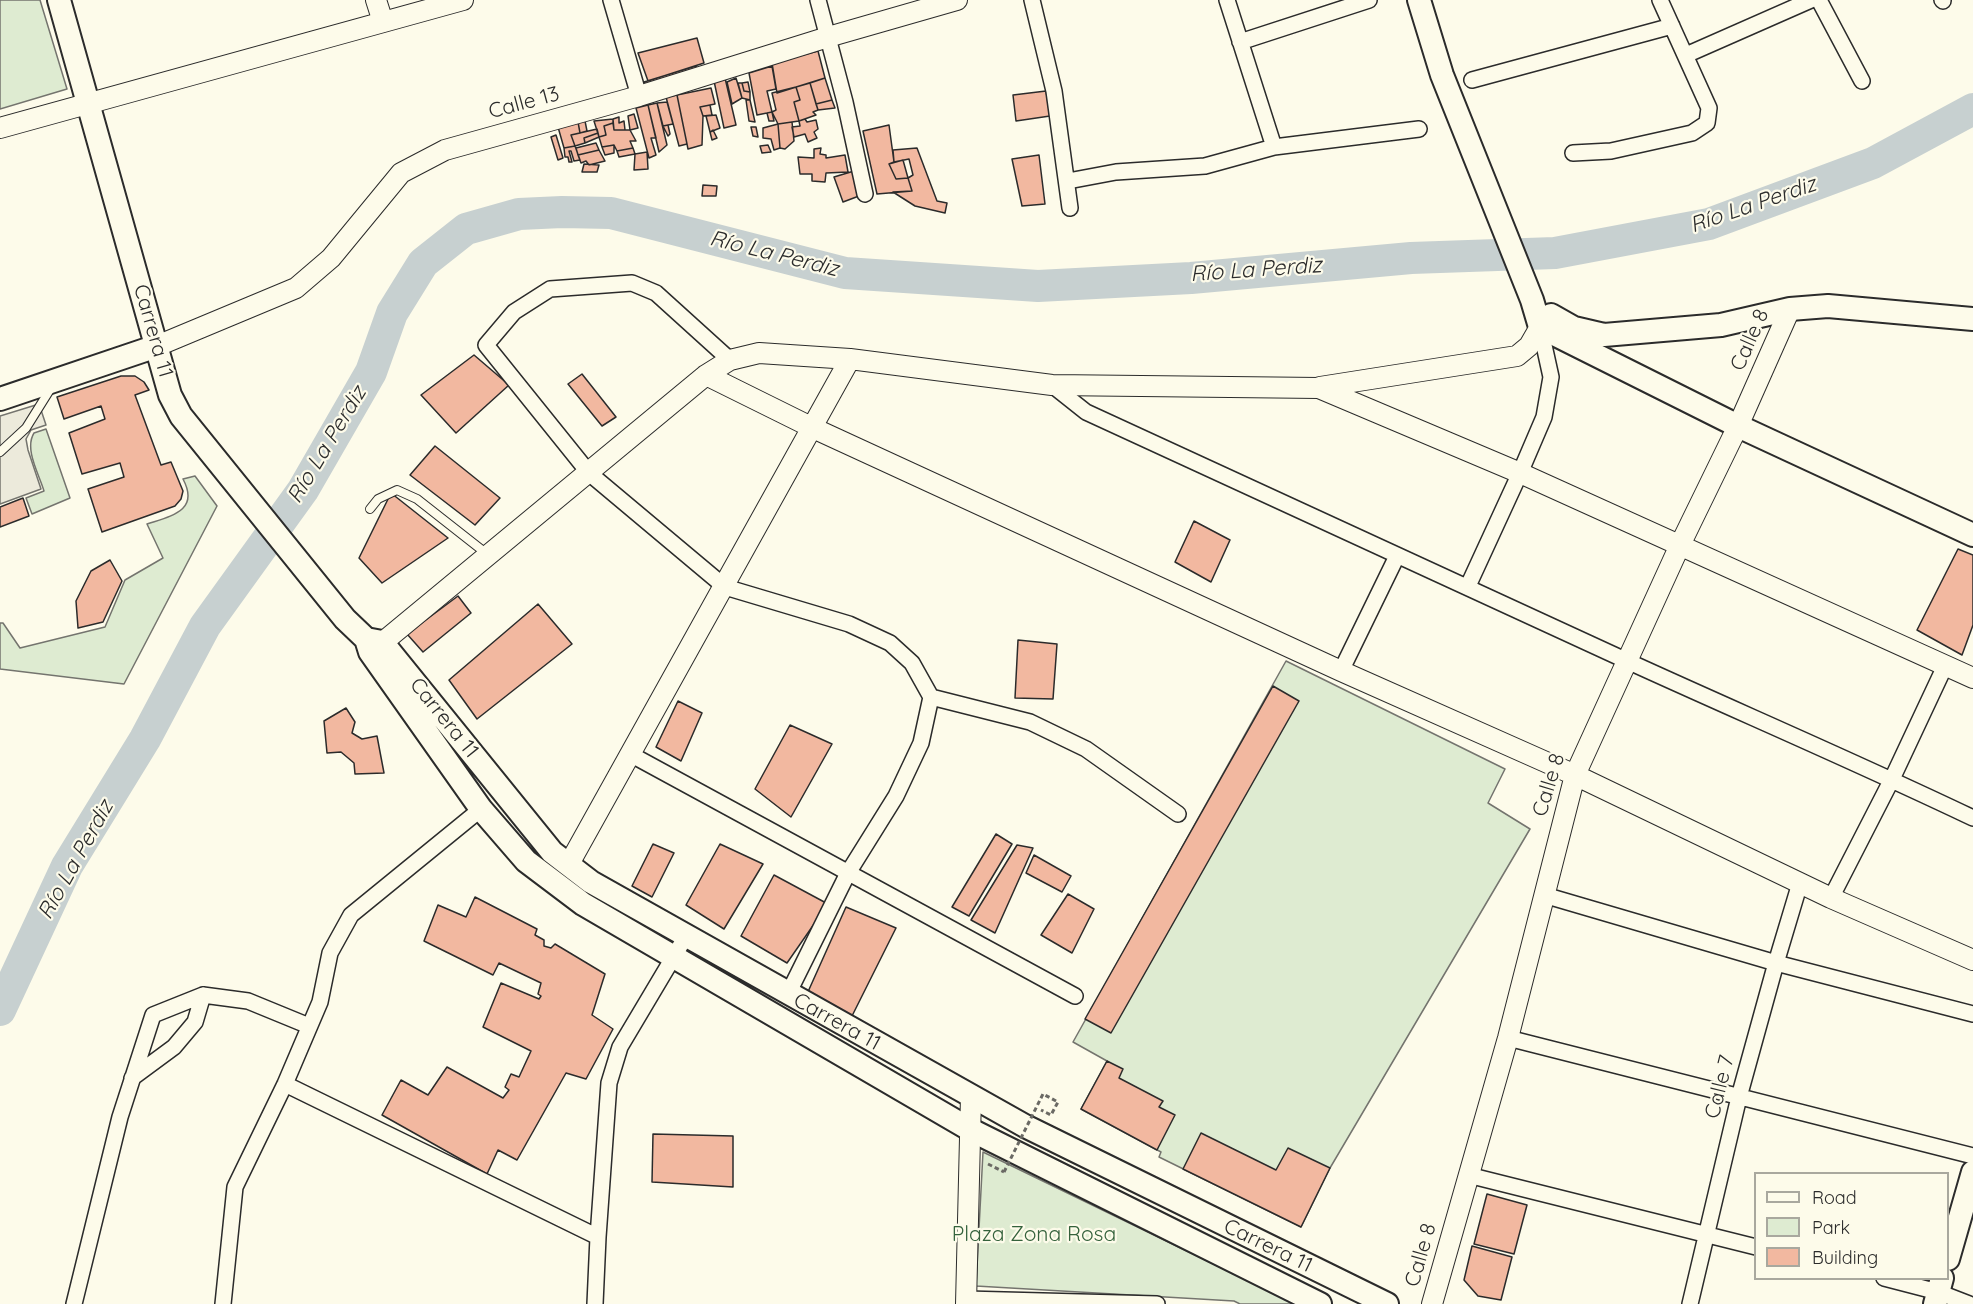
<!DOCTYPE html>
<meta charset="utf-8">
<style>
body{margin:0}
#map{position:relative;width:1973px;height:1304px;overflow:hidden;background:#fdfbea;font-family:Quicksand,sans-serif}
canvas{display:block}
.legend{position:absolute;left:1754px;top:1172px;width:195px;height:108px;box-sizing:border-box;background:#fdfbea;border:2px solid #a9a89e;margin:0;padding:8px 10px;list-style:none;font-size:18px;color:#2b2b2b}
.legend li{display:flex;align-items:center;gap:12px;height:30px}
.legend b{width:30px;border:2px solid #a9a89e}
</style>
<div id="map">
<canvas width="1973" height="1304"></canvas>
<ul class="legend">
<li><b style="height:8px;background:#fdfbea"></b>Road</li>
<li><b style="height:16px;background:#deebd1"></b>Park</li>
<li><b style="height:16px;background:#f2b8a0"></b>Building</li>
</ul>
</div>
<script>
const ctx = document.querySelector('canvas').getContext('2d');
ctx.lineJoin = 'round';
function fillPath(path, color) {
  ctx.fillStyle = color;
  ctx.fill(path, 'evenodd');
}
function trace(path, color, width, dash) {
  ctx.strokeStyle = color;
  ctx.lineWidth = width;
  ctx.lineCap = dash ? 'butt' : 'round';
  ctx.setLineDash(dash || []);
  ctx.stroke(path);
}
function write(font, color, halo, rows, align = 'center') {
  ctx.font = font + ' Quicksand,sans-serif';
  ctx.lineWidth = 4.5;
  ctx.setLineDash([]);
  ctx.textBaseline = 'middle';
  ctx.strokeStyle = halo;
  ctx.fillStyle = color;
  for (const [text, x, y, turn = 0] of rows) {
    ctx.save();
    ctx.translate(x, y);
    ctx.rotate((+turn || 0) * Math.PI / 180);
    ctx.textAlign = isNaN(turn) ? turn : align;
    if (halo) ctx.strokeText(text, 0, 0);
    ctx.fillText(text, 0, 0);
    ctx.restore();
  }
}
const green = new Path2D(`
 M0 0H40L67 89 0 109Z
 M46 429 70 498 32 514 26 498 44 491C39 474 24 449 34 433Z
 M195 476 217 506 124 684 0 669V623H3L20 648 105 627 125 580 163 558 147 524C171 516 200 511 183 479Z
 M1286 661 1505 769 1488 803 1530 829 1330 1168 1301 1227 1159 1157 1161 1152 1081 1109 1107 1061 1073 1042Z
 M983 1152 1296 1304H1240L1234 1301 976 1286Z`);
const parking = new Path2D(`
 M39 404 46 425 31 430 26 439 28 450 41 489 0 504V416Z`);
const river = new Path2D(`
 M0 1010 67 866 145 739 205 626 303 490 371 372 392 313 423 263 466 229 519 214 562 212 611 213 845 273 1038 286 1191 278 1411 258 1555 253 1709 224 1873 163 1973 109`);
const building = new Path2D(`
 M697 38 704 63 648 81 638 53Z
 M818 51 825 78 777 93 772 63Z
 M696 66 700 73 649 88 644 82Z
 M772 66 776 89 767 91 772 112 757 115 749 73Z
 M725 78 736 125 724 128 714 81Z
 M736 78 742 98 732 104 727 82Z
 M825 78 832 100 816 104 810 83Z
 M748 82 750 92 744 91 742 83Z
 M738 83H742L744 91 750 92V100L742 98Z
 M810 83 818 110 813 112 816 115 799 121 794 102 800 100 796 87Z
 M796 87 800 100 794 102 799 121 778 124 772 112 776 110 772 93Z
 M711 88 715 104 700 107 703 116 702 145 688 149 677 95Z
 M1046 91 1050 116 1016 121 1013 95Z
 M677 95 687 144 679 146 666 97Z
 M746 100H750L755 122 749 121Z
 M832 100 835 108 818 110 816 104Z
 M667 102 673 124 663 126 657 103Z
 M657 103 667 145 659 152 648 105Z
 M648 105 656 138H651L656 155 649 158 636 108Z
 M710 105 712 115 703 116 700 107Z
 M772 112 774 121H769L767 113Z
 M634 114 638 128 630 130 628 116Z
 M716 115 720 128 710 132 706 116Z
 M619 117V123L624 121 625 130H614L613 119Z
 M613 119V123L604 126 606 135 599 137 594 121Z
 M805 119 807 122 816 120 818 129 814 132 817 138 808 142 805 134 794 137 792 127 800 126 799 121Z
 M585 121 587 131 580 133 578 122Z
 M578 122 580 133 571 135 575 146 564 148 558 127Z
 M792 122 794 141 785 149 780 148 778 124Z
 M613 123 614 130H630L636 141H630L633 148 617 151 614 145 602 147 599 137 606 135 604 126Z
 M778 124 780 148 774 150 771 139 763 138V128Z
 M668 125 670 134 668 136 663 126Z
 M889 125 894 162 889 164 896 179 908 178 912 191 877 194 863 131Z
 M751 127H756L758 137 753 136Z
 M597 129 598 133 584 138 585 143 575 146 571 135Z
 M713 130 717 138 712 140 710 132Z
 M598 133 599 137 585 143 584 138Z
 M556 135 563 158 558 160 551 137Z
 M596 143 599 150 578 155 576 148Z
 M614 145V153L605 155 602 147Z
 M768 145 771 152 762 153 760 146Z
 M575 146 580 160 574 161 571 151H569L572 162H569L568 157H565L564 148Z
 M633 148 635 154 619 157 617 151Z
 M821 148 820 154 826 155V158L845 155 848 172 826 173 825 182 812 181V174H800L798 157 814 158V149Z
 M917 148 937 201 947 203 945 213 915 206 893 192 912 191 908 178 913 175 909 159 894 162 893 150Z
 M599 150 605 161 589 165 586 161 581 163 578 155Z
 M647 152 648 169 634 170 635 154Z
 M1039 155 1045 204 1022 206 1012 159Z
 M903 160 908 178 896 179 889 164Z
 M584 164 599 165 597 172H582Z
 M854 171 859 196 843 202 834 177Z
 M703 185 717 186 716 196H702Z
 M474 355 509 385 456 433 421 395Z
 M582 374 616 417 602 426 568 384Z
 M121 376H135L144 382 149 390 135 395 161 465 171 462 183 491 181 499 175 506 102 532 88 489 124 477 120 463 82 474 69 433 105 419 101 406 64 419 57 397Z
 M435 446 500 498 475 525 410 475Z
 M391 493 448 538 382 583 359 558Z
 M23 498 29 516 0 527V507Z
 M1194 521 1230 540 1211 582 1175 562Z
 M1958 549 1973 555V625L1962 655 1917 630Z
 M110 560 122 581 103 622 78 628 76 601 91 571Z
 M458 596 471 613 423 652 407 634Z
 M538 604 572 644 477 719 449 680Z
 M1018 640 1057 644 1053 699 1015 698Z
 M1273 686 1299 701 1111 1033 1085 1019Z
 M678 701 702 713 681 761 656 747Z
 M346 708 355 722 352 733 362 739 377 736 384 773 355 774 354 763 341 752 327 753 324 721Z
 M790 725 832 744 791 817 755 789Z
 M996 834 1012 844 969 916 952 907Z
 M653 844 674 853 652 897 632 886Z
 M720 844 763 864 724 929 686 905Z
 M1017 845 1033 848 995 933 971 920Z
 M1034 855 1071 876 1062 892 1026 873Z
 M774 875 828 904 787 963 741 936Z
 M1068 894 1094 909 1072 953 1041 935Z
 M475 897 537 929 535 935 544 940V946L551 948 555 944 605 974 592 1015 613 1029 586 1079 566 1073 517 1160 498 1150 487 1174 382 1115 401 1080 428 1095 447 1067 503 1098 509 1090 505 1087 511 1074 519 1077 531 1051 483 1027 501 983 539 999 541 996 538 994 541 983 499 963 493 975 424 941 438 905 466 917Z
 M846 907 896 928 852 1016 807 994Z
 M1107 1061 1123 1069 1119 1078 1163 1101 1159 1107 1175 1115 1157 1150 1081 1109Z
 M1201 1133 1276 1170 1288 1148 1330 1168 1301 1227 1183 1169Z
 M653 1134 733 1136V1187L652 1182Z
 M1487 1194 1527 1205 1514 1254 1474 1244Z
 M1472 1246 1512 1257 1501 1300 1478 1296 1464 1280Z`);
const path = new Path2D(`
 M988 1164 1004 1172`);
const service = new Path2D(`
 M0 452 26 428 51 388
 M370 509 378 499 397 490 417 499 487 554`);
const minor = new Path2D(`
 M611 0 639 96
 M818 0 845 102 865 194
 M1032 0 1054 91 1070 208
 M1227 0 1274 147
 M1819 0 1862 81
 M1942 0 1943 1
 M1240 42 1369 0
 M1686 55 1811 0
 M1472 80 1672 26
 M1573 153 1611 151 1692 133 1707 123 1709 108 1660 0
 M1068 181 1116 172 1205 166 1274 147 1419 129
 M730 360 656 293 632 283 550 289 514 312 486 345 589 473 725 587 849 624 890 643 912 663 931 697 1030 722 1086 749 1178 814
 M1052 385 1086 412C1266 495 1446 577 1625 660 1741 713 1858 763 1973 818
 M1468 586 1520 473 1544 417 1551 377 1540 327
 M1341 671 1397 556
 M630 754 1075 996
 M1544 895 1776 963 1973 1014
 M1831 898 1892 779 1945 666
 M788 994 848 873 896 796 921 743 931 697
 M1508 1038 1973 1156
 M132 1078 174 1047 195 1022 203 995
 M285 1084 598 1237
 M1468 1175 1756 1247
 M1884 1278 1938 1292 1969 1304
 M966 1299 1157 1304
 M74 1304 120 1117 153 1015 203 995 248 1001 309 1026
 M223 1304 235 1187 285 1084 320 1002 330 953 351 915 481 809
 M595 1304 598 1237 609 1083 620 1047 686 936
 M1690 1304 1739 1097 1776 963 1800 883`);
const tertiary = new Path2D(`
 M376 0 383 22
 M0 128 463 0
 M157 346 296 288 331 258 401 173 445 150 639 96 828 37 957 0
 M706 375 813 428 1341 671 1575 775 1831 898 1973 960
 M1320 387 1517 356 1529 346 1540 327
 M371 652 706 375 730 360 759 353 850 359 1052 385 1319 388 1520 473 1973 678
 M569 864 850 359
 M966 1304 971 1096
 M1432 1304 1508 1038 1575 775 1680 545 1738 426 1790 309`);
const secondary = new Path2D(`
 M59 0 170 395 181 416 345 619 366 639 370 652 481 809 526 861 583 904 971 1130 1320 1304
 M1419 0 1442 75 1532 300 1540 327 1738 426 1973 535
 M1551 315 1574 328 1604 335 1721 325 1790 309 1828 306 1973 319
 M0 399 157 346
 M366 639 382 642 552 852 591 882 1025 1126 1387 1304
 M1948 1259 1973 1172
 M1935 1304 1942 1278`);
const pathBridge = new Path2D(`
 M1004 1172 1043 1094 1058 1102 1051 1115 1041 1110`);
const streetNames = [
 ["Calle 13",524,103,-15],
 ["Carrera 11",153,331,74],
 ["Calle 8",1750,340,-66],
 ["Carrera 11",444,718,51],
 ["Calle 8",1549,785,-73],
 ["Carrera 11",837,1022,29],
 ["Calle 7",1720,1087,-76],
 ["Carrera 11",1268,1246,26],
 ["Calle 8",1421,1255,-74]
];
const parkNames = [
 ["Plaza Zona Rosa",1034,1235]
];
const waterNames = [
 ["Río La Perdiz",1753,205,-19],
 ["Río La Perdiz",774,254,14],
 ["Río La Perdiz",1256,270,-4],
 ["Río La Perdiz",327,445,-59],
 ["Río La Perdiz",76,860,-61]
];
fillPath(green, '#deebd1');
trace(green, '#74746e', 1.5);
fillPath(parking, '#eceadb');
trace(parking, '#74746e', 1.5);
trace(river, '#c7d0d0', 32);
fillPath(building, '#f2b8a0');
trace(building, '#2b2b2b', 1.5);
trace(service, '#2b2b2b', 10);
trace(minor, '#2b2b2b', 18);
trace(tertiary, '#2b2b2b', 22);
trace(secondary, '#2b2b2b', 26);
trace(path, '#6a6964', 3, [4.5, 3]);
trace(service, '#fdfbea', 8);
trace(minor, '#fdfbea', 15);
trace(tertiary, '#fdfbea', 20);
trace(secondary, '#fdfbea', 22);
trace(pathBridge, '#6a6964', 3, [4.5, 3]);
write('21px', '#2b2b2b', '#fdfbea', streetNames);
write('21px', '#34623c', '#fdfbea', parkNames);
write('italic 22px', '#2b2b2b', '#fdfbea', waterNames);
</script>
